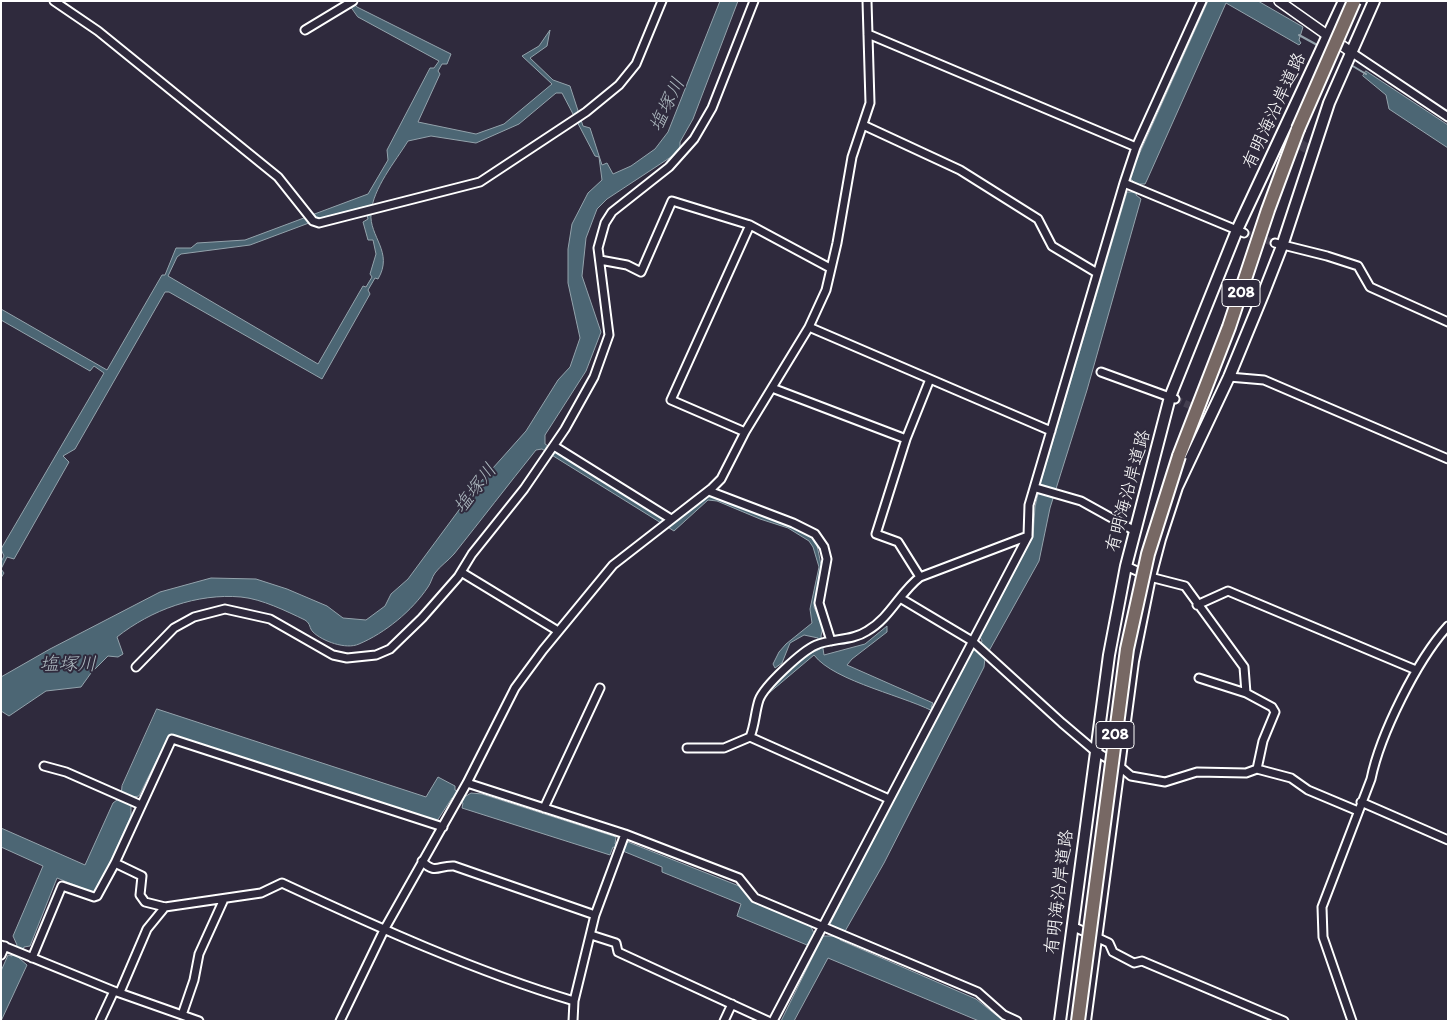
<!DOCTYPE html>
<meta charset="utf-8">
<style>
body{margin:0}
#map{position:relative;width:1449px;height:1022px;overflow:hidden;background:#2f2a3d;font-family:Itim,sans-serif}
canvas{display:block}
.frame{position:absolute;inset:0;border:2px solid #fff;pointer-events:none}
</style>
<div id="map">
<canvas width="1449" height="1022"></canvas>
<div class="frame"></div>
</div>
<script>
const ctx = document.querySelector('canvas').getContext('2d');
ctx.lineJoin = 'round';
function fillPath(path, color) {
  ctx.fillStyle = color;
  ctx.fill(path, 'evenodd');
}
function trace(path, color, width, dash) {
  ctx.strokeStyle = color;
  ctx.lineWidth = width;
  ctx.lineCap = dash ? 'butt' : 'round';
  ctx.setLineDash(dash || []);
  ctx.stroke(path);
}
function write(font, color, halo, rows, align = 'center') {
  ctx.font = font + ' Itim,"Klee One",sans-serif';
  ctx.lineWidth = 4;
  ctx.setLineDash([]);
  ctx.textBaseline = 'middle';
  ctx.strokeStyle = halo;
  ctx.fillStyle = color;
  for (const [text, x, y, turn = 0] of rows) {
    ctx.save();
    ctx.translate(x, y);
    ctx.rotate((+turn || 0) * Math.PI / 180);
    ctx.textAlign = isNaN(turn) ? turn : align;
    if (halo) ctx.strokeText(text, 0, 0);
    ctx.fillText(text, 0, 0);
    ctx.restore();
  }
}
const water = new Path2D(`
 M347 1H352L357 7 451 54 447 64H442L438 71 440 74 418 122 476 134 504 124 552 84 522 56 539 46 550 30 547 46 530 58 553 80 570 86 583 126 590 128 602 165 607 163 613 174 631 166 655 149 668 132 720 1H738L693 119 680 142V151L607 199 597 209 586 238 582 276 601 332 586 371 545 435V444L671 524 709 495 795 527 811 537 817 545 821 565 814 607 823 627 821 636 824 655 865 644 887 626V632L852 659 847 665 933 703 931 707 940 711 973 649 978 651 982 641 980 637 1033 537 1035 507 1041 481 1127 192H1134L1137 185 1129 177 1208 1H1258L1303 27 1299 40 1301 43 1299 45 1226 3 1147 180 1145 184H1140L1136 195 1141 199 1087 390 1050 508 1039 561 985 658 984 667 884 863 840 940 976 999 996 1015 1008 1021H979L828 958 794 1021H781L823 936H833L835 931 829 926 938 714C910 697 834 682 814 655L769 693 770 690 803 657 820 649 818 638 804 635 790 643 782 663 775 668 773 664 779 652 786 644 812 623 810 609 819 567 813 547 809 541 788 528 760 519 717 501 708 500 674 531 542 449 536 450C508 485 481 520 454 554 448 561 440 566 435 573 432 577 431 583 428 587 412 611 385 633 359 644 346 650 322 641 313 632 309 628 311 624 305 620 286 611 262 599 241 597 197 593 151 610 117 637L123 654 118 657 108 656 91 673 81 687 46 691 9 716 1 711V677L50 649 160 592 211 578 256 579 287 589 327 606 343 618 366 620 385 606 391 594 408 579 476 487 526 431 558 380 570 367 580 338 568 283V249L572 224 588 193 602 180 599 157 595 156 562 93H556L519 124 476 143 431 136 408 141C395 162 373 188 371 213 369 237 394 252 378 279L375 278 368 290 370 294 322 379 169 292H165L75 449 63 456 69 462 14 559 7 557 1 569 4 573 1 578V562L4 556 1 549 104 373 94 366 90 371 1 320V309L107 370 162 275H165L176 248H191L197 243 245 240 368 194 388 160 387 150 430 68H434L439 61 358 17ZM365 207 368 219 363 222 368 240H373L376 254 370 274 372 277 366 287 363 286 318 364 168 276 177 257 181 254 250 245 325 217Z
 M1366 71 1448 125V148L1389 109 1386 95 1363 76Z
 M157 709 426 797 438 777 455 786V790L466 796 471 793 482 794 616 837 615 844 624 846 628 842 739 886 749 898 810 925 814 933 807 945 737 916 741 904 662 872V867L613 847 610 855 462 808 463 803 452 798 437 821 169 735 139 796 133 797 131 802V816L97 891 92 892 57 878 30 946 24 947 19 958 27 965 1 1021V971L8 955 12 956 17 945 13 936 43 866 1 847V828L85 865 113 803 121 797 122 786Z`);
const stream = new Path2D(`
 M1299 35 1319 46
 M1351 65 1366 74`);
const minorTunnel = new Path2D(`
 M1244 233 1275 243
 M1175 399 1204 412`);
const secondaryTunnel = new Path2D(`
 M1286 135 1309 150`);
const minor = new Path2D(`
 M54 1 98 31 278 177 313 221 319 223 480 182 586 112 619 85 636 64 662 1
 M305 30 353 1
 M868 34 1136 147
 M1351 52 1448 117
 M863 125 960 170 1038 219 1052 246 1097 273
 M1124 183 1244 233
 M1275 243 1327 256 1358 266 1370 287 1448 322
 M600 260 627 265 641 272 672 201 750 225 830 268
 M809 327 1051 431
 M1101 372 1175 399
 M1229 377 1264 380 1448 459
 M772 388 906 439
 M745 432 671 400 750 225
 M554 446 671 519
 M1036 488 1081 501 1135 531
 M709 491 793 523 815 534 824 547 827 559 819 603 831 641
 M1126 566 1150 577 1185 586 1244 667 1246 693 1272 707 1275 712 1263 741 1257 769
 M461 572 558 631
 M920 577 898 542 876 534 906 439 930 379
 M900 598 972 641 1062 723 1095 751 1118 765 1131 776 1165 782 1197 772 1246 773 1257 769 1291 778 1308 790 1358 811
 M1197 605 1228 591 1416 670
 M136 667 174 628 194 617 225 609 270 619 333 655 347 658 376 655 390 649 422 618 458 577 472 554 524 489 565 429 594 377 609 335 598 248 605 223 612 212 669 167 694 139 712 108 754 1
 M1199 678 1246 693
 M750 737 889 799
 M687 748H724L750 737C755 725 755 712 759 700 764 686 802 651 816 645 832 638 852 641 867 631 890 618 900 592 920 577L1028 536
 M44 766 66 772 141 805
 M467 783 625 834 739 878 755 898 978 992 1004 1015 1017 1021
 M1361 802 1448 840
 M544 808 600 688
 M422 861C435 875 439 865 454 866L595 915
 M115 863 142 876 140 895 145 902 165 907 261 893 282 883C377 927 474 971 574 1001
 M1072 926 1109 943 1113 952 1134 963 1142 961 1284 1021
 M591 935 616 943 618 952 768 1021
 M1 945 114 991 199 1021
 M1 955 5 946
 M32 958 62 886 94 897 97 896 115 863 172 739 443 827
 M120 992 147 929 165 907
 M182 1015 194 980 199 954 224 899
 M100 1021 114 991
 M340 1021 384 930 467 783 515 688 543 650 613 565 712 488 721 479 745 432 809 327 826 290 837 243 852 157 870 103 867 1
 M573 1021 574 1001 595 915 625 834
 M724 1021 732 1004
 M773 1021 1028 536 1029 505 1124 183 1136 147 1202 1
 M1352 1021 1323 937 1322 907 1371 779C1380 735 1417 660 1448 626`);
const tertiary = new Path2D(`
 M1279 1 1351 52`);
const secondary = new Path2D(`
 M1060 1021 1109 655 1126 566 1170 397 1237 230 1344 1
 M1085 1021 1133 661 1150 577 1160 539 1177 487 1229 377 1264 292 1282 246 1329 103 1374 1`);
const motorway = new Path2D(`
 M1179 456 1229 327 1268 210 1298 129`);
const motorwayBridge = new Path2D(`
 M1298 129 1354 1
 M1078 1021 1127 649 1148 554 1179 456`);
const shields = [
 [1241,293,38],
 [1115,735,38]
];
const shieldNames = [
 ["208",1241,293],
 ["208",1115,735]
];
const streetNames = [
 ["有明海沿岸道路",1275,111,-65],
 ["有明海沿岸道路",1129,491,-75],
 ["有明海沿岸道路",1060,892,-83]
];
const waterNames = [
 ["塩塚川",668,105,-64],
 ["塩塚川",476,489,-52],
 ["塩塚川",68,665]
];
fillPath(water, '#4c6674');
trace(water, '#94a3ac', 1);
trace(stream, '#94a3ac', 2);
trace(minorTunnel, '#443f50', 7, [7, 3.5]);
trace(secondaryTunnel, '#443f50', 10, [10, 5]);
trace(minor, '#fff', 11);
trace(tertiary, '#fff', 12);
trace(secondary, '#fff', 14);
trace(motorway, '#fff', 16);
trace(minor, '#2f2a3d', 7);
trace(tertiary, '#2f2a3d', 9);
trace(secondary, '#2f2a3d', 10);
trace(motorway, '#776864', 12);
trace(motorwayBridge, '#fff', 16, []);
trace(motorwayBridge, '#776864', 12);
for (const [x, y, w] of shields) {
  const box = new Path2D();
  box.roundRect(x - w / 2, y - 13.5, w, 27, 4);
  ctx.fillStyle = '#2f2a3d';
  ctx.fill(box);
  trace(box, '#fff', 1);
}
write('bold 16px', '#fff', null, shieldNames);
write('18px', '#fff', '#2f2a3d', streetNames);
write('italic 19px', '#aebac0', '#2f2a3d', waterNames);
</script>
